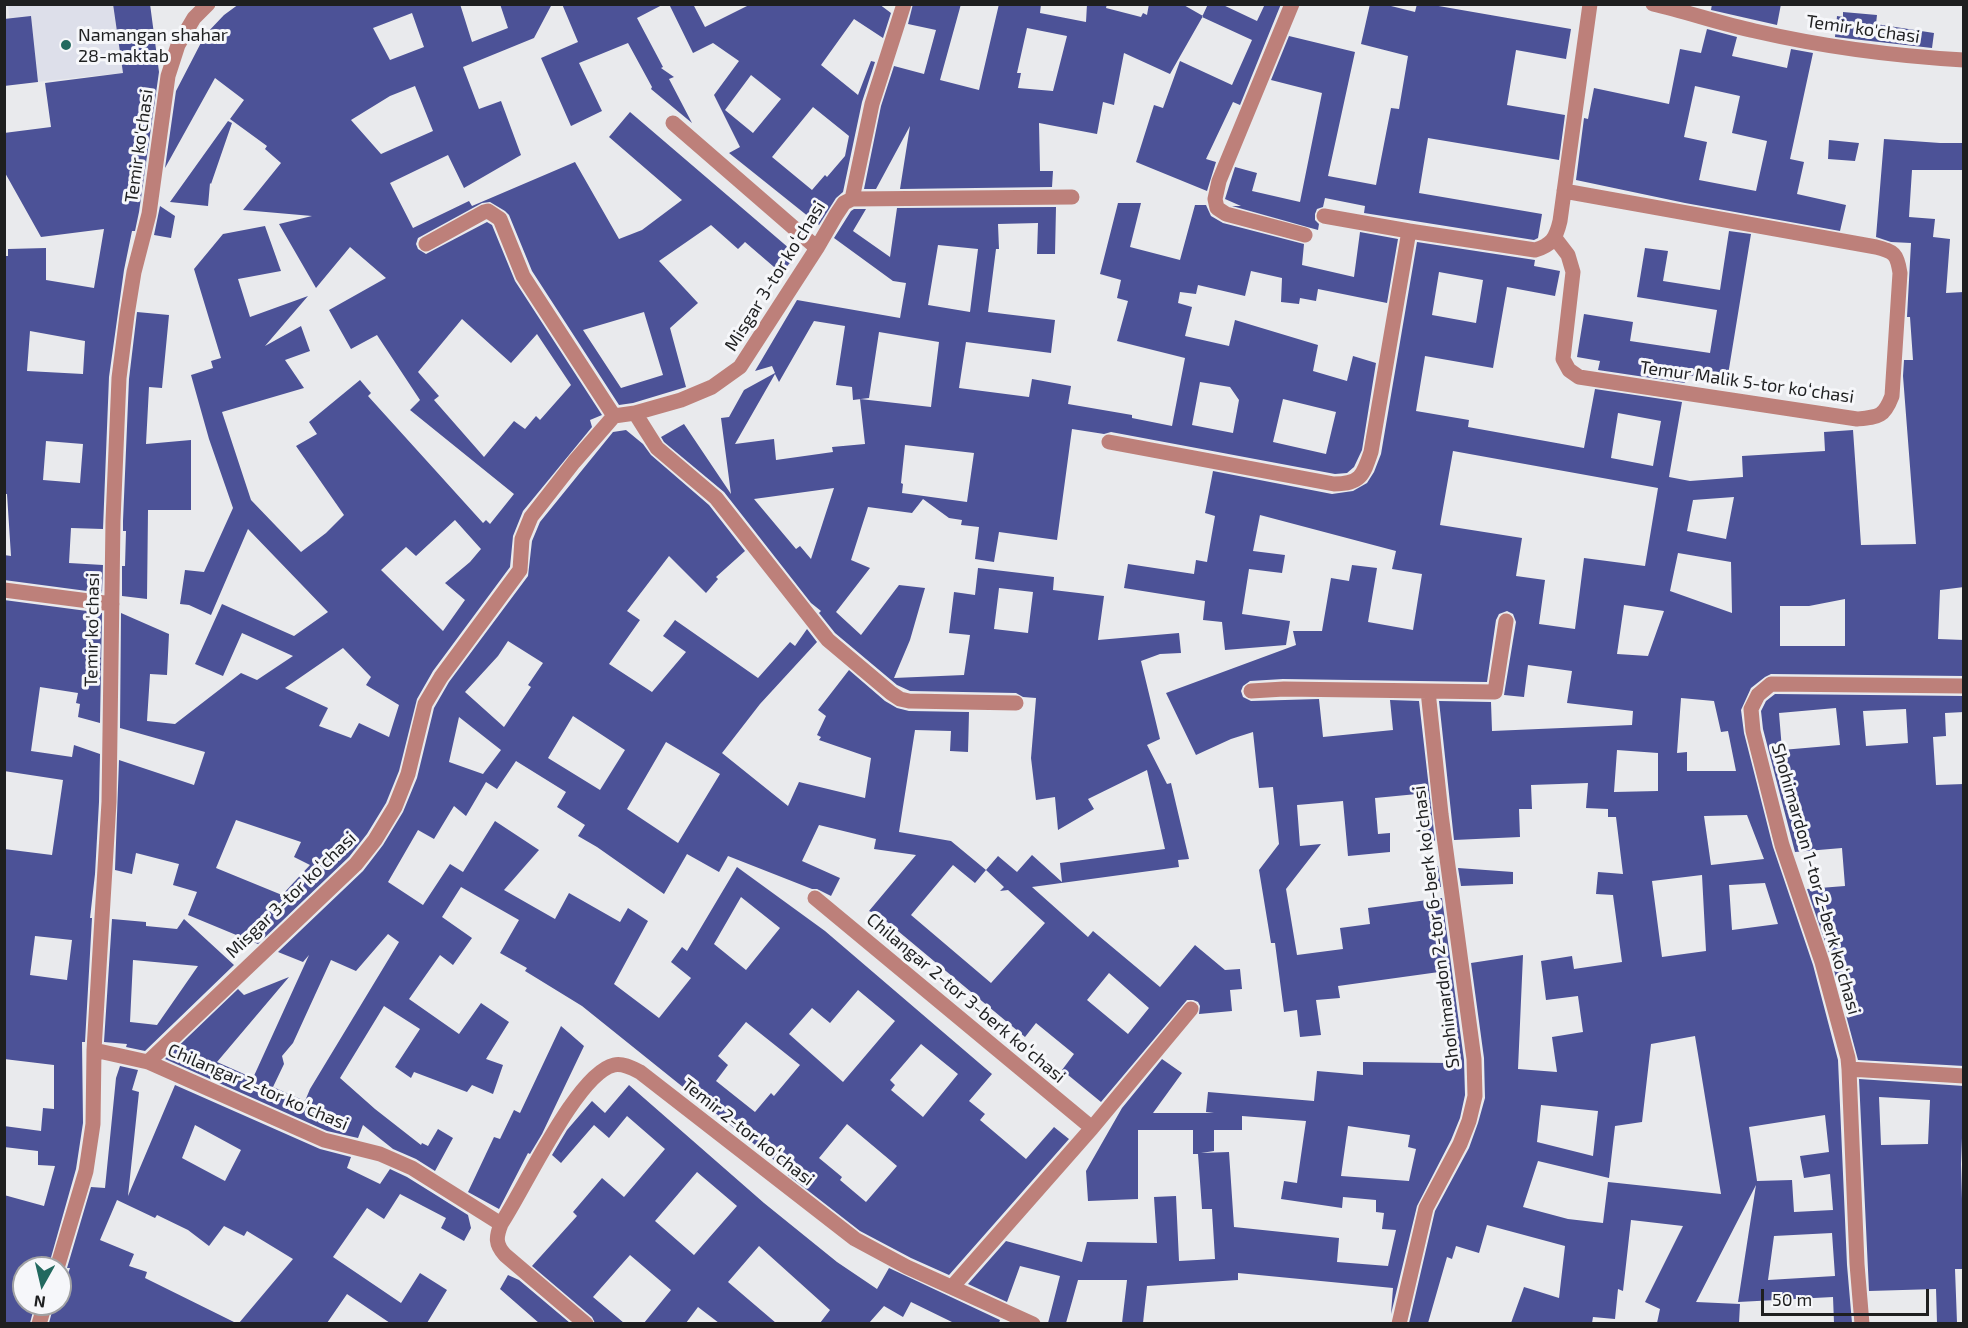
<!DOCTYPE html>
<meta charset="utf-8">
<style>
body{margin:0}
#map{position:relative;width:1968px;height:1328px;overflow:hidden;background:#e9eaed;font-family:"Exo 2",sans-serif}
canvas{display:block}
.frame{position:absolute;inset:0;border:6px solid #1e1f20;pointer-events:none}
.north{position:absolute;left:12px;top:1256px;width:60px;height:60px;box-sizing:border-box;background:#f6f7fa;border:2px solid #a0a1a3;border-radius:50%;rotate:188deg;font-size:16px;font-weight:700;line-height:24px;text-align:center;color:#1e1f20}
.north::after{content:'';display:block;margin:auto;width:21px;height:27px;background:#22695f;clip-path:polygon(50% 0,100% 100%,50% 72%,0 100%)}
.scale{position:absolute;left:1761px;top:1289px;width:168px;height:27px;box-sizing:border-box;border:3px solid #1e1f20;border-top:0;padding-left:8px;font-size:18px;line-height:21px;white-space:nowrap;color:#1e1f20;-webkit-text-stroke:4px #f6f7fa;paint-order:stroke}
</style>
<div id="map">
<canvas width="1968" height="1328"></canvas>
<div class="frame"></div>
<div class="north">N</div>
<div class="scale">50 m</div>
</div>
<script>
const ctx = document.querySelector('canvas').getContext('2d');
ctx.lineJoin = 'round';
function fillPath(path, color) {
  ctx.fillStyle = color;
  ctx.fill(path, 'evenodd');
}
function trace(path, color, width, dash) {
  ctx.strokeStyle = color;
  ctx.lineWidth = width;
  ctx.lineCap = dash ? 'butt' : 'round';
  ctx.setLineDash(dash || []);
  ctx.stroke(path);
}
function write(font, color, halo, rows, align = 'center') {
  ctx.font = font + ' "Exo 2",sans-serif';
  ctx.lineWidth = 6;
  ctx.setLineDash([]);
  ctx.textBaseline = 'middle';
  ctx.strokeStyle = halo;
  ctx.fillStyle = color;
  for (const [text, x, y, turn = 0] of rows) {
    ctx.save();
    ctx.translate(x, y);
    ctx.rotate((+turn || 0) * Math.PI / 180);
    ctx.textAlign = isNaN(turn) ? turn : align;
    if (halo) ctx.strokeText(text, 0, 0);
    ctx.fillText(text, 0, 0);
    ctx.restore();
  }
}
const built = new Path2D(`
 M8 5H113L123 73 17 84Z`);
const building = new Path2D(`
 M113 4H150L159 72 139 212 135 231H132L124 270 109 377 103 529 71 528 69 563 103 565 102 593 4 580V555L11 556 7 494H4V256H8V249L46 248V280L94 288 104 229 41 237 4 171V133L51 127 45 83 123 73ZM30 331 85 341 83 374 27 371ZM46 441 83 444 80 483 43 480Z
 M239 4H460L472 42 508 28 500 4H552L534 38 463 67 479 109 501 101 521 155 464 188 448 155 390 183 413 228 469 201 472 206 575 162 619 239 642 230 682 200 609 137 630 112 797 255 781 273 745 242 738 249 711 225 659 261 698 303 670 328 686 387 633 403 619 405 532 271 509 215 505 211 490 202 482 203 418 238 416 244 418 249 426 254 487 222 492 225 515 281 602 415 590 420 592 427 523 511 513 536 510 567 433 671 417 699 399 771 386 803 367 834 349 857 258 944 188 915 197 892 173 885 179 864 136 853 132 874 115 870 119 760 194 785 205 752 120 728 121 613 169 634 167 675 150 674 147 721 175 724 241 673 257 680 293 656 242 633 223 676 195 664 222 604 294 636 328 612 248 529 211 615 189 605 180 604 185 570 204 572 233 508 209 439 191 375 213 368 211 361 221 358 194 269 223 234 265 226 281 271 238 279 250 317 308 296 265 346 301 326 310 351 285 360 304 388 222 412 251 500 301 552 326 533 344 515 296 446 317 434 309 422 360 380 371 393 368 396 483 523 486 520 490 524 514 494 410 410 420 400 377 335 351 349 329 310 386 278 350 247 316 288 279 224 312 216 243 210 281 163 265 149 267 146 230 119 244 100 215 78 165 168 176 91 205 35 224 15ZM412 13 424 47 390 60 373 28ZM415 86 433 131 381 154 351 120 390 96ZM644 312 663 375 621 388 583 330ZM462 319 511 363 537 334 571 385 540 420 536 416 525 429 514 421 484 457 434 400 439 396 418 372ZM455 520 481 549 470 562 445 583 465 600 443 631 381 570 406 547 416 556ZM343 648 371 677 366 685 399 705 389 737 359 723 351 738 319 726 328 708 285 688ZM236 820 301 842 294 857 310 865 282 895 216 868Z
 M562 4H664L637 18 663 67 661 68 674 77 669 79 692 123 651 89 652 87 628 43 579 63 602 111 571 126 541 58 578 42Z
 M669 4H693L705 27 751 4H879L891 13 883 38 854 19 821 65 858 95 871 61 875 62 862 102 843 192 836 198 819 225 729 153 740 147 714 95 739 61 713 43 693 53ZM751 75 781 99 753 133 725 110ZM813 107 849 136 845 156 827 177 825 175 812 190 772 157Z
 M913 4H961L940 80 979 90 999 4H1041L1040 13 1086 22 1087 4H1107L1106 8 1141 17 1143 13 1147 15 1149 4H1182L1203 16 1170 74 1124 53 1114 105 1103 102 1097 134 1039 123 1040 171H1053L1052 187 900 189 910 126 876 189H864L881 106 894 66 924 74 936 30 908 24ZM1027 28 1067 36 1053 91 1018 88 1021 73H1017Z
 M1208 4H1221L1257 21 1265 4H1281L1240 105 1233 102 1206 159 1216 162 1207 191 1136 162 1154 105 1163 108 1180 61 1232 85 1252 40 1202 17Z
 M1370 4H1383L1415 12 1417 4H1427L1571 29 1566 59 1516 50 1507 105 1565 115 1559 160 1428 138 1419 193 1542 214 1538 238 1534 240 1364 213 1365 206 1325 198 1323 207 1317 209 1315 214V220L1319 224 1318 230 1232 206H1241L1225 199 1235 167 1257 173 1252 191 1300 202 1322 93 1271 80 1289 36 1355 52 1328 176 1376 185 1391 108 1399 109 1408 56 1361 44Z
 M1712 4H1781L1777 25 1711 10Z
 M1843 12 1877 15 1876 24 1934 33 1932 48 1835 37 1837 16 1843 17Z
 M31 16 38 82 4 86V19Z
 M1707 29 1737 37 1732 56 1787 68 1791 49 1813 53 1790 159 1804 162 1797 194 1846 205 1840 231 1685 203 1576 180 1584 118 1588 119 1594 88 1669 104 1680 49 1701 53ZM1695 86 1740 96 1732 133 1767 141 1756 191 1699 180 1707 142 1684 137Z
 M228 121 232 123 211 184 210 183 208 206 170 202Z
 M1884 139 1940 143H1964V170H1912L1909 217 1935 219 1933 237 1950 239 1946 293 1964 292V587L1940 590 1938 639 1964 640V676L1771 674 1765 677 1751 688 1741 710 1744 733 1773 847 1813 965 1838 1060 1847 1265 1852 1323H1834L1833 1297 1738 1302 1756 1185 1696 1302 1740 1304 1739 1323H1657L1660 1309 1645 1302 1683 1226 1631 1220 1623 1291 1618 1289 1615 1319 1593 1317 1592 1323H1511L1524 1287 1559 1298 1565 1246 1487 1225 1479 1253 1456 1246 1452 1259 1447 1257 1428 1323H1409L1435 1211 1469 1148 1478 1123 1485 1098 1484 1058 1471 963 1523 955 1518 1069 1557 1072 1552 1037 1583 1032 1578 996 1546 1000 1541 961 1572 956 1574 969 1622 962 1613 895 1596 894 1598 872 1623 874 1616 817H1608V809L1586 808 1588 783 1531 785 1532 809H1519L1520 837 1454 840 1439 701 1491 702 1492 731 1632 725 1633 711 1567 703 1572 671 1528 665 1524 697 1504 695 1516 622 1513 614 1507 611 1499 614 1496 620 1487 682 1283 679 1250 681 1243 686 1241 691 1243 697 1251 701 1319 699 1323 737 1393 730 1390 700 1419 701 1435 841 1422 842 1417 794 1375 798 1378 834 1390 833V852L1348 856 1343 801 1297 805 1300 846 1321 844 1286 889 1297 955 1343 949 1340 928 1370 924 1368 908 1442 898 1464 1060 1465 1095 1460 1118 1451 1140 1417 1206 1391 1314 1393 1288 1238 1273V1280L1147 1286 1143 1323H1122L1127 1280H1078L1066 1323H1048L1060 1276 1020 1266 1007 1302 968 1284 1006 1241 1082 1262 1087 1242 1157 1243 1154 1197 1176 1196 1179 1261 1215 1259 1212 1209H1202L1198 1154H1193V1130H1138V1199L1088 1201 1086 1171 1122 1108 1162 1059 1182 1073 1153 1113H1214L1206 1112 1208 1092 1314 1101 1317 1071 1363 1075V1062L1448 1063 1439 972 1338 986 1340 998 1316 1000 1321 1035 1300 1037 1297 1010 1284 1012 1275 943H1271L1259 870 1279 844 1273 787 1259 788 1253 732 1231 739 1196 755 1166 693 1296 645 1293 631H1322L1331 578 1349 581 1352 565 1377 568 1368 622 1413 630 1422 574 1392 569 1396 551 1260 515 1253 551 1285 555 1282 573 1249 569 1242 614 1290 621 1286 645 1225 650 1222 622 1203 620 1205 601 1124 588 1128 564 1194 574 1196 560 1207 562 1215 516 1205 513 1213 471 1332 494 1353 491 1367 483 1374 472 1381 454 1417 242 1535 260 1534 266 1560 271 1555 296 1507 287 1493 368 1425 356 1416 411 1469 420 1468 427 1584 448 1595 389 1682 402 1669 477 1690 481 1743 477 1742 456 1825 451 1824 432 1853 430 1861 545 1916 544 1903 376 1904 360H1913L1910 317H1907L1911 243 1891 242 1876 237ZM1439 272 1483 280 1476 323 1432 315ZM1618 413 1661 421 1653 466 1611 458ZM1453 451 1658 488 1645 566 1584 558 1575 629 1539 624 1545 580 1516 576 1522 538 1440 525ZM1734 497 1726 539 1687 531 1693 500ZM1678 553 1731 562 1732 613 1670 591ZM1845 599V646H1780V606H1809ZM1624 605 1664 611 1648 656 1617 654ZM1681 698 1714 701 1721 732 1728 731 1736 771H1687V752L1677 753ZM1617 750 1658 753V791L1614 792ZM1747 815 1764 859 1711 865 1704 816ZM1702 875 1706 951 1662 957 1652 881ZM1765 883 1778 924 1732 930 1729 885ZM1695 1036 1721 1194 1608 1182 1603 1223 1568 1219 1523 1207 1538 1161 1609 1178 1615 1126 1642 1122 1651 1044ZM1541 1105 1598 1111 1593 1156 1537 1142ZM1825 1115 1829 1152 1800 1156 1804 1178 1830 1174 1833 1210 1794 1212 1792 1180 1757 1181 1749 1127ZM1242 1116 1306 1121 1297 1183 1284 1181 1281 1199 1342 1208 1343 1197 1376 1200V1212L1384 1213 1382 1229 1396 1230 1388 1266 1337 1262 1339 1238 1234 1227 1229 1152 1201 1153 1214 1151V1130H1242ZM1348 1126 1410 1135 1408 1147 1416 1149 1409 1181 1341 1176ZM1832 1233 1835 1276 1768 1280 1774 1236Z
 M1829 140 1859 143 1855 161 1828 159Z
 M1118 203H1141L1130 247 1180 260 1195 205H1206L1211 216 1223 223 1304 244 1302 265 1354 277 1360 232 1398 239 1387 303 1318 289 1316 301 1300 298 1299 304 1281 302 1282 278 1251 271 1245 296 1198 285 1196 294 1180 292 1178 303 1192 307 1185 336 1229 346 1235 320 1318 345 1313 371 1347 381 1353 356 1376 363 1362 450 1354 467 1347 473 1335 474 1111 432 1104 434 1072 429 1057 540 999 532 994 562 975 559 979 527 961 525 962 520 949 518 923 499 912 513 868 507 851 560 870 568 836 612 861 635 899 585 925 588 910 640 894 678 964 675 970 635 949 633 954 592 975 595 978 568 1054 577 1053 590 1104 596 1098 640 1179 633 1181 653 1160 654 1141 661 1160 739 1147 745 1167 784 1171 783 1189 859 1178 860 1179 867 1032 887 1088 937 1093 931 1160 987 1195 945 1225 970 1240 969 1242 989 1230 990 1232 1011 1199 1014 1200 1006 1198 1002 1193 1000H1187L1101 1102 1062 1070 1074 1054 1036 1023 1025 1037 880 916 869 911 916 855 874 849 876 839 819 825 802 861 840 878 831 896 817 889H812L728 856 719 872 687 854 664 894 597 847 578 836 585 825 557 807 566 792 516 761 497 789 486 782 466 816 454 806 434 839 418 830 388 882 423 905 450 864 463 872 495 821 539 850 504 890 555 919 569 893 620 922 628 908 648 921 614 984 659 1018 691 978 671 962 682 947 687 951 737 867 825 931 992 1074 969 1101 985 1114 980 1120 1026 1159 1054 1127 1069 1139 949 1275 911 1258 860 1231 788 1175 790 1173 582 1006 525 971 527 968 500 953 519 920 461 887 442 917 472 938 453 965 440 955 409 999 459 1034 481 1003 509 1022 486 1059 503 1065 493 1094 472 1085 467 1092 414 1072 411 1078 395 1067 420 1029 384 1006 340 1078 375 1109 421 1145 422 1143 428 1146 438 1129 453 1138 435 1171 416 1159 393 1149 363 1125 358 1138 327 1131 165 1059 238 989 244 995 289 977 217 1062 253 1078 309 955 303 962 278 952 363 871 383 845 403 812 417 778 434 708 449 682 528 576 532 541 540 522 613 432 626 430 643 444 651 455 709 505 745 551 716 577 718 579 706 593 669 556 627 611 640 620 609 664 652 692 686 652 663 636 675 620 758 678 790 642 795 646 807 629 817 642 760 704 722 753 788 806 799 782 865 798 871 758 819 740 821 737 817 735 826 716 818 710 849 670 885 701 897 708 909 711 969 712 968 752 950 751 951 731 915 730 899 832 951 841 986 870 998 856 1017 872 1032 855 1062 882 1060 863 1165 849 1147 770 1088 799 1094 809 1058 830 1055 797 1036 800 1031 758 1036 698 1023 697 1016 693 910 691 897 685 835 633 819 613 821 611 811 603 724 492 664 442 661 437 684 424 731 494 721 418 729 417 744 390 775 373 772 366 755 371 797 300 900 318 906 283 893 281 834 238 851 211 854 209H866L853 231 890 257 897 208 1056 207 1055 254H1037L1038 223 998 224 999 249H996L988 312 1055 320 1051 353 966 342 959 388 1029 397 1032 379 1071 386 1068 404 1132 415V418L1172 426 1185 358 1117 341 1128 301 1117 298 1121 280 1100 274ZM938 245 978 249 970 312 928 305ZM814 321 845 326 836 385 852 387 853 400 869 398 879 332 939 342 931 407 860 399 865 444 832 447 833 452 776 460 774 439 735 444 775 374 779 382ZM1200 382 1230 387 1239 400 1233 433 1192 425ZM1283 399 1336 412 1326 454 1273 442ZM905 445 974 453 967 502 902 493 903 484 901 483ZM834 488 811 559 800 546 796 549 754 499ZM999 588 1033 592 1028 633 994 629ZM508 641 543 663 528 685 531 687 504 727 465 692 498 656ZM573 716 625 750 600 790 548 758ZM459 717 501 750 483 774 449 762ZM666 742 720 774 678 843 627 809ZM953 865 975 883 986 870 1004 887 1000 891 1008 890 1045 923 991 983 911 915ZM741 897 780 928 746 970 714 944ZM388 934 399 942 310 1089 305 1101 273 1087 284 1064 282 1056 293 1043 331 960 356 971ZM1109 973 1149 1008 1128 1034 1087 1000ZM858 990 895 1021 843 1082 789 1034 812 1008 830 1023ZM746 1022 800 1065 774 1096 771 1093 755 1112 716 1081 728 1065 718 1056ZM921 1044 958 1074 923 1117 891 1090 895 1085 890 1080ZM847 1124 897 1166 866 1202 840 1180 842 1177 819 1158Z
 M160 206 175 216 171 238 154 235Z
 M1729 231 1751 234 1727 381 1687 375 1685 383 1598 370 1600 361 1577 357 1584 314 1633 322 1630 341 1710 353 1717 310 1637 297 1645 248 1668 251 1663 281 1720 290Z
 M137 312 169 315 162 388 149 387 146 444 191 440V510H148L147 599 122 596V566H125L126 531H123V521L129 379Z
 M4 600 102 613 100 723 78 717 80 704 76 703 78 693 40 687 31 751 72 757 74 745 100 754 99 802 95 874 90 918H92L85 1042H82L83 1123 76 1169 48 1268H24V1304H35L30 1323H4V1195L44 1206 55 1166 38 1165V1151L4 1147V1126L41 1131 43 1108 54 1109V1065L4 1059V849L52 855 63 780 4 771ZM35 936 72 940 67 980 30 975Z
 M1775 694 1964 696V712L1945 713 1946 736 1933 737 1936 785 1964 784V1066L1858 1060 1831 959 1807 889 1845 886 1842 848 1795 852 1763 729 1761 711 1766 701ZM1836 708 1840 745 1782 750 1779 713ZM1906 709 1908 743 1866 746 1863 711Z
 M1432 866H1438L1441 887H1435Z
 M1458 868 1513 872V884L1461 886Z
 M112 919 146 922V926L177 929 184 919 234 965 145 1051 126 1047 127 1044 104 1042ZM133 960 198 966 157 1025 130 1022Z
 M561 1026 584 1046 542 1134 530 1154 528 1153 499 1209 468 1192 494 1137 500 1139 514 1110 520 1113Z
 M120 1066 138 1070 132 1090 139 1092 128 1196 175 1085 320 1149 351 1157 347 1168 380 1184 390 1169 407 1177 468 1215 471 1228 464 1241 441 1228 446 1218 400 1194 384 1219 367 1208 333 1257 401 1303 420 1273 447 1290 427 1323H390L347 1294 327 1323H239L293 1259 247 1231 244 1236 224 1226 209 1246 188 1230 157 1215 155 1218 117 1200 100 1240 134 1254 129 1266 147 1272 145 1278 236 1323H49L54 1304H60V1296L70 1268H67L91 1187 105 1188 116 1078ZM195 1125 241 1150 225 1181 182 1158Z
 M1859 1079 1964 1086 1961 1164 1964 1269H1955L1957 1323H1937L1936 1289 1869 1291ZM1879 1097 1930 1100 1928 1144 1881 1145Z
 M629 1085 764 1203 837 1262 877 1289 889 1268 1000 1320 999 1323H954L911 1302 903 1317 884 1306 869 1323H820L830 1310 759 1246 728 1282 776 1323H719L698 1307 686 1323H644L671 1290 630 1255 593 1297 624 1323H595L592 1317 532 1266 577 1216 573 1212 602 1178 624 1197 665 1149 627 1116 609 1138 594 1125 561 1163 552 1155 567 1130 592 1101 605 1113ZM697 1172 737 1206 694 1255 655 1221Z
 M508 1275 519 1280 570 1323H539L500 1289Z`);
const minor = new Path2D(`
 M1292 4 1219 181 1215 199 1217 208 1226 214 1305 235
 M1653 4C1688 12 1721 24 1755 31 1824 47 1893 56 1964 60
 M673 123 817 248
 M852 199 872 104 904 4
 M1324 216 1409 231
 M1555 238 1568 255 1573 272 1563 359 1569 370 1579 377 1857 419C1879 417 1884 417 1892 396L1900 273C1897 253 1894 252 1876 247L1564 191
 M426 244 484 212 488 211 500 219 523 276 614 416
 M635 413 657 448 716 498 828 640 891 693 900 699 909 701 1016 703
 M1109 442 1334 484C1360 484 1363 476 1371 452L1409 231 1535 250C1552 245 1556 238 1560 221L1590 4
 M4 590 112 604
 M1251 691 1284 689 1428 691 1441 814 1474 1059 1475 1096 1469 1121 1460 1144 1426 1208 1399 1324
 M1428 691 1495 692 1506 621
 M815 898 1092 1128
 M94 1050 148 1062 324 1140 380 1154 412 1168 501 1224
 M148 1062 356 864 375 840 395 807 408 774 425 704 441 677 520 570 522 539 531 517 574 462 614 416 635 413 681 400 712 387 740 367 817 248 836 215 844 203 852 199 1072 197
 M1849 1069 1848 1058 1822 962 1782 845 1753 731 1751 709 1758 695 1771 684 1964 686
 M57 1268 86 1171 93 1124 94 1050 109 802 113 521 119 378 127 315 134 272 149 214 168 76 178 45 194 18 208 4
 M952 1287 1092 1128 1191 1009
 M39 1324 45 1304
 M586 1324 505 1255C495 1244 496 1237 501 1224 524 1190 577 1073 614 1065 623 1063 632 1068 640 1072L855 1239 907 1267 1033 1324
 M1862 1324 1857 1264 1849 1069 1964 1076`);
const markers = [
 [66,45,6,"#22695f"]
];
const streetNames = [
 ["Temir ko'chasi",1863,29,8],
 ["Temir ko'chasi",139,146,-82],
 ["Misgar 3-tor koʻchasi",775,276,-58],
 ["Temur Malik 5-tor koʻchasi",1747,382,8],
 ["Temir ko'chasi",92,630,-89],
 ["Shohimardon 1-tor 2-berk koʻchasi",1816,879,74],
 ["Misgar 3-tor koʻchasi",291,895,-44],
 ["Shohimardon 2-tor 6-berk koʻchasi",1436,927,-97],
 ["Chilangar 2-tor 3-berk koʻchasi",966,998,40],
 ["Chilangar 2-tor koʻchasi",258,1087,23],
 ["Temir 2-tor koʻchasi",748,1132,38]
];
const poiNames = [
 ["Namangan shahar",78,35],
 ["28-maktab",78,56]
];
fillPath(built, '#dddfea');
fillPath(building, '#4c5297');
trace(minor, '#bd807a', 15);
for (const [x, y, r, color] of markers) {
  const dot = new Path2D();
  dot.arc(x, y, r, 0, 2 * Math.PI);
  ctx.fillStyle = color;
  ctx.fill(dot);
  trace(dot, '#f6f7fa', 2);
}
write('18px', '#1e1f20', '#f6f7fa', streetNames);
write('18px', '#1e1f20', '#f6f7fa', poiNames, 'left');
</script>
